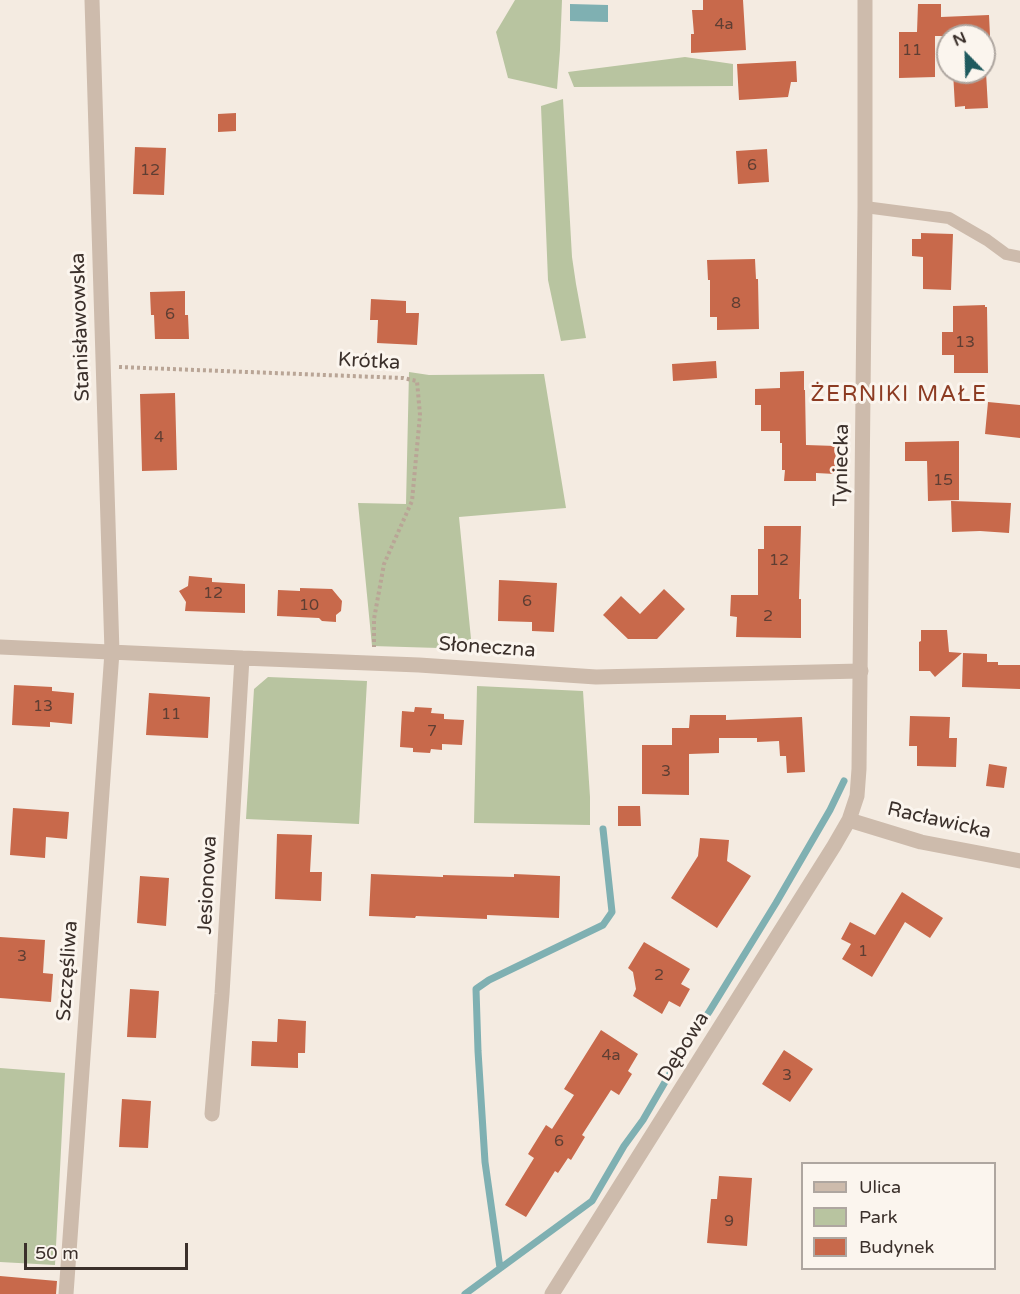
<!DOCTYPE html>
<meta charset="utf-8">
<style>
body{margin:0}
#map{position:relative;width:1020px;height:1294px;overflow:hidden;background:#f4ebe1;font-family:"Varela Round",sans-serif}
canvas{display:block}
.legend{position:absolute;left:801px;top:1162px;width:195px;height:108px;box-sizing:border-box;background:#fbf5ee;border:2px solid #aea6a0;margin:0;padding:8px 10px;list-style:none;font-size:18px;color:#3b302b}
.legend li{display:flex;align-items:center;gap:12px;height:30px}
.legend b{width:30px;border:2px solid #aea6a0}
.north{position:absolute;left:936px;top:24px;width:60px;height:60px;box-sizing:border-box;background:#fbf5ee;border:2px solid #aea6a0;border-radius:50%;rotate:337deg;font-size:16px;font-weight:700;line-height:24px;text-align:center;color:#3b302b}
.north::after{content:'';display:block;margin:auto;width:21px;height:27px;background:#1f5a5e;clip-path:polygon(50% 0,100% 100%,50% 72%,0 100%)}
.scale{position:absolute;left:24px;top:1243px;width:164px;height:27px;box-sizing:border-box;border:3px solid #3b302b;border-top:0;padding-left:8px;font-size:18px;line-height:21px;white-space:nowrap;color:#3b302b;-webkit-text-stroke:4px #fbf5ee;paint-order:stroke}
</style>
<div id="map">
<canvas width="1020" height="1294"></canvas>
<ul class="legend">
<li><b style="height:8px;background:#cdbbac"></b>Ulica</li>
<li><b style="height:16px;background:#b8c4a0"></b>Park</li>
<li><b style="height:16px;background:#c8694b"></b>Budynek</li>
</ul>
<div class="north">N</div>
<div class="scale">50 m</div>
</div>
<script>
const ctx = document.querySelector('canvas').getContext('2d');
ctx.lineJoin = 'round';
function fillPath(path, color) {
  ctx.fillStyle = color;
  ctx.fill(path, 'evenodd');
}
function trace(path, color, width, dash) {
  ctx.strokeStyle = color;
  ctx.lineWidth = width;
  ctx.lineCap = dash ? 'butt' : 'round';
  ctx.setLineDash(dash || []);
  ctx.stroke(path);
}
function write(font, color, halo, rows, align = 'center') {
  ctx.font = font + ' "Varela Round",sans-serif';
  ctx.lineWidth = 6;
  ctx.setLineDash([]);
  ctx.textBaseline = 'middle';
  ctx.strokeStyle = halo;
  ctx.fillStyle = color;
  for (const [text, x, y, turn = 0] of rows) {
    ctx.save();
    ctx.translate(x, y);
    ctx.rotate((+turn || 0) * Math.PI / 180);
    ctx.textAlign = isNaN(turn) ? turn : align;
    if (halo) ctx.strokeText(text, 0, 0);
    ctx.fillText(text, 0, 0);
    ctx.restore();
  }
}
const green = new Path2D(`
 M515 0H562L560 50 557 89 508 78 496 32Z
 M685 57 733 64V86L574 87 568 72Z
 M563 99 572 257 576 284 586 338 561 341 548 280 541 106Z
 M409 372 429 375 544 374 566 508 459 517 472 649 372 646 358 503 406 504Z
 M268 677 367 681 359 824 246 819 254 689Z
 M477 686 583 691 590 797V825L474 823Z
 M0 1068 65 1073 55 1265 0 1262Z`);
const water = new Path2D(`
 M570 4 608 5V22L570 21Z`);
const stream = new Path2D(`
 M500 1268 485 1162 478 1051 476 989 489 980 603 925 612 912 603 829
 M465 1294 592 1201 624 1146 643 1120 694 1032 709 1012 776 903 830 810 844 781`);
const building = new Path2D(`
 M703 0H743L746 50 691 53V34H694L692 10H703Z
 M918 4H941V17L989 15 990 36H935V77L899 78V32H917Z
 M796 61 797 82H791L788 97 739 100 737 64Z
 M953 72H986L988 108 965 109V106L955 107Z
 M236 113V131L218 132V114Z
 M135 147 166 148 164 195 133 194Z
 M767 149 769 182 738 184 736 151Z
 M921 233 953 234 951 290 923 289V257L912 256V239H921Z
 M755 259 756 279H758L759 329 717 330V317H710V280H708L707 260Z
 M185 291V315H188L189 339H155L154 315H151L150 292Z
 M371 299 406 301V313H419L417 345 377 343 378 320H370Z
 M985 305V307H987L988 373H954V355H942V332H953V306Z
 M716 361 717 378 673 381 672 364Z
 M804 371V390H805L806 445 836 446 835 474 816 473V481H784L785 470H782V443H780V431H761V405H755V389L780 388V372Z
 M175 393 177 470 142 471 140 394Z
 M988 402 1020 405V438L985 434Z
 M959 441V500L928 501 927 461H905V442Z
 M951 501 1011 503 1009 533 980 531 952 532Z
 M764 526H801L799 599H801V638L736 637 737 617 730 616 731 595H758V549H764Z
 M189 576 212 578V582L245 584V613L185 611 186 602 179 591 188 586Z
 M499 580 557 583 554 632 532 631V622L498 621Z
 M300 588 332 589 342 601 341 611 336 615V622L322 621 319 618 277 616 278 590 300 591Z
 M664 589 685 609 657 639H628L603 615 621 596 640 614Z
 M921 630H947L949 652 962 653 935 677 930 671H919V642L921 641Z
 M963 653 987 654V662H998V665H1020V689L962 687Z
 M14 685 52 687V691L74 693 72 724 50 722V727L12 725Z
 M149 693 210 697 208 738 146 735Z
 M415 707 432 708 431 713 444 714V719L464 720 462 745 442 744V750L431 749 430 753 413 752V748L400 747 402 711 414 712Z
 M690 715H726V720L802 717 805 772 787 773 786 756H780L779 741 757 742V738H719V753L689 754V795L642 794V745H672V728H689Z
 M910 716 950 717 949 738H957L956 767 917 766V746H909Z
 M989 764 1007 767 1004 788 986 786Z
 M618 806H640L641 826H618Z
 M13 808 69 812 67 839 46 837 45 858 10 855Z
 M277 834 312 835 310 872H322L321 901 275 899Z
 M700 838 729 840 727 861 751 876 717 928 671 898 698 856Z
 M371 874 443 877V875L514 877V874L560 876 559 918 487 915V919L416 916 415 918 369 916Z
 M140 876 169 878 166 926 137 923Z
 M902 892 943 918 930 938 905 922 872 977 842 959 851 944 841 939 850 922 875 935Z
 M0 937 45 940 43 973 53 974 51 1002 0 998Z
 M644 942 690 969 681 984 690 989 680 1007 669 1001 662 1014 633 996 636 989 633 972 628 968Z
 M130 989 159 991 156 1038 127 1037Z
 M278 1019 306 1021 305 1053H298V1068L251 1066 252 1041 277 1042Z
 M601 1030 638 1054 628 1071 632 1074 619 1095 611 1090 582 1135 585 1137 571 1160 568 1158 558 1173 555 1171 526 1217 505 1205 534 1158 528 1154 546 1125 552 1129 574 1095 564 1089Z
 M784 1050 813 1069 790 1102 762 1084Z
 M122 1099 151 1101 148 1148 119 1147Z
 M719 1176 752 1178 747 1246 707 1243 711 1199H717Z
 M0 1276 57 1281 56 1294H0Z`);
const path = new Path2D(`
 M119 367 403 378 417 381 420 415 412 501 384 564 374 619V647`);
const service = new Path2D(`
 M865 207 949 218 987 240 1006 254 1020 257`);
const minor = new Path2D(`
 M0 647 242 658 419 665 596 677 861 671
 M212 1114 222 994 242 658
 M66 1294 112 652 92 0`);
const tertiary = new Path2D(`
 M849 820 921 842 1020 861
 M552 1294 834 846 849 820 857 796 859 769 865 207V0`);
const numberNames = [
 ["4a",724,25],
 ["11",912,51],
 ["6",752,166],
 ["12",150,171],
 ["8",736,304],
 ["6",170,315],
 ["13",965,343],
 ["4",159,438],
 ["15",943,481],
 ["12",779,561],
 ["12",213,594],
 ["6",527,602],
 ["10",309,606],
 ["2",768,617],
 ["13",43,707],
 ["11",171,715],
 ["7",432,732],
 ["3",666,772],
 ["1",863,952],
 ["3",22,957],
 ["2",659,976],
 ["4a",611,1056],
 ["3",787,1076],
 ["6",559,1142],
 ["9",729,1222]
];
const streetNames = [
 ["Stanisławowska",81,327,-92],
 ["Krótka",369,362,3],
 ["Tyniecka",842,465,-89],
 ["Słoneczna",487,648,4],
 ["Racławicka",939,821,13],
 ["Jesionowa",208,885,-87],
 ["Szczęśliwa",68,971,-86],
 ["Dębowa",684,1047,-58]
];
const quarterNames = [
 ["ŻERNIKI MAŁE",899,395]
];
fillPath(green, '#b8c4a0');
fillPath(water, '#7fb0b2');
trace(stream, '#7fb0b2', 7);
fillPath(building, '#c8694b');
trace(path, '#b9a596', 4, [3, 3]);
trace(service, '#cdbbac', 12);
trace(minor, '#cdbbac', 15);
trace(tertiary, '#cdbbac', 15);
write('16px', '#5e3e33', null, numberNames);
write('20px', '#3b302b', '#fbf5ee', streetNames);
ctx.letterSpacing = '1.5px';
write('22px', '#8c3b22', '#fbf5ee', quarterNames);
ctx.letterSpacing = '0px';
</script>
